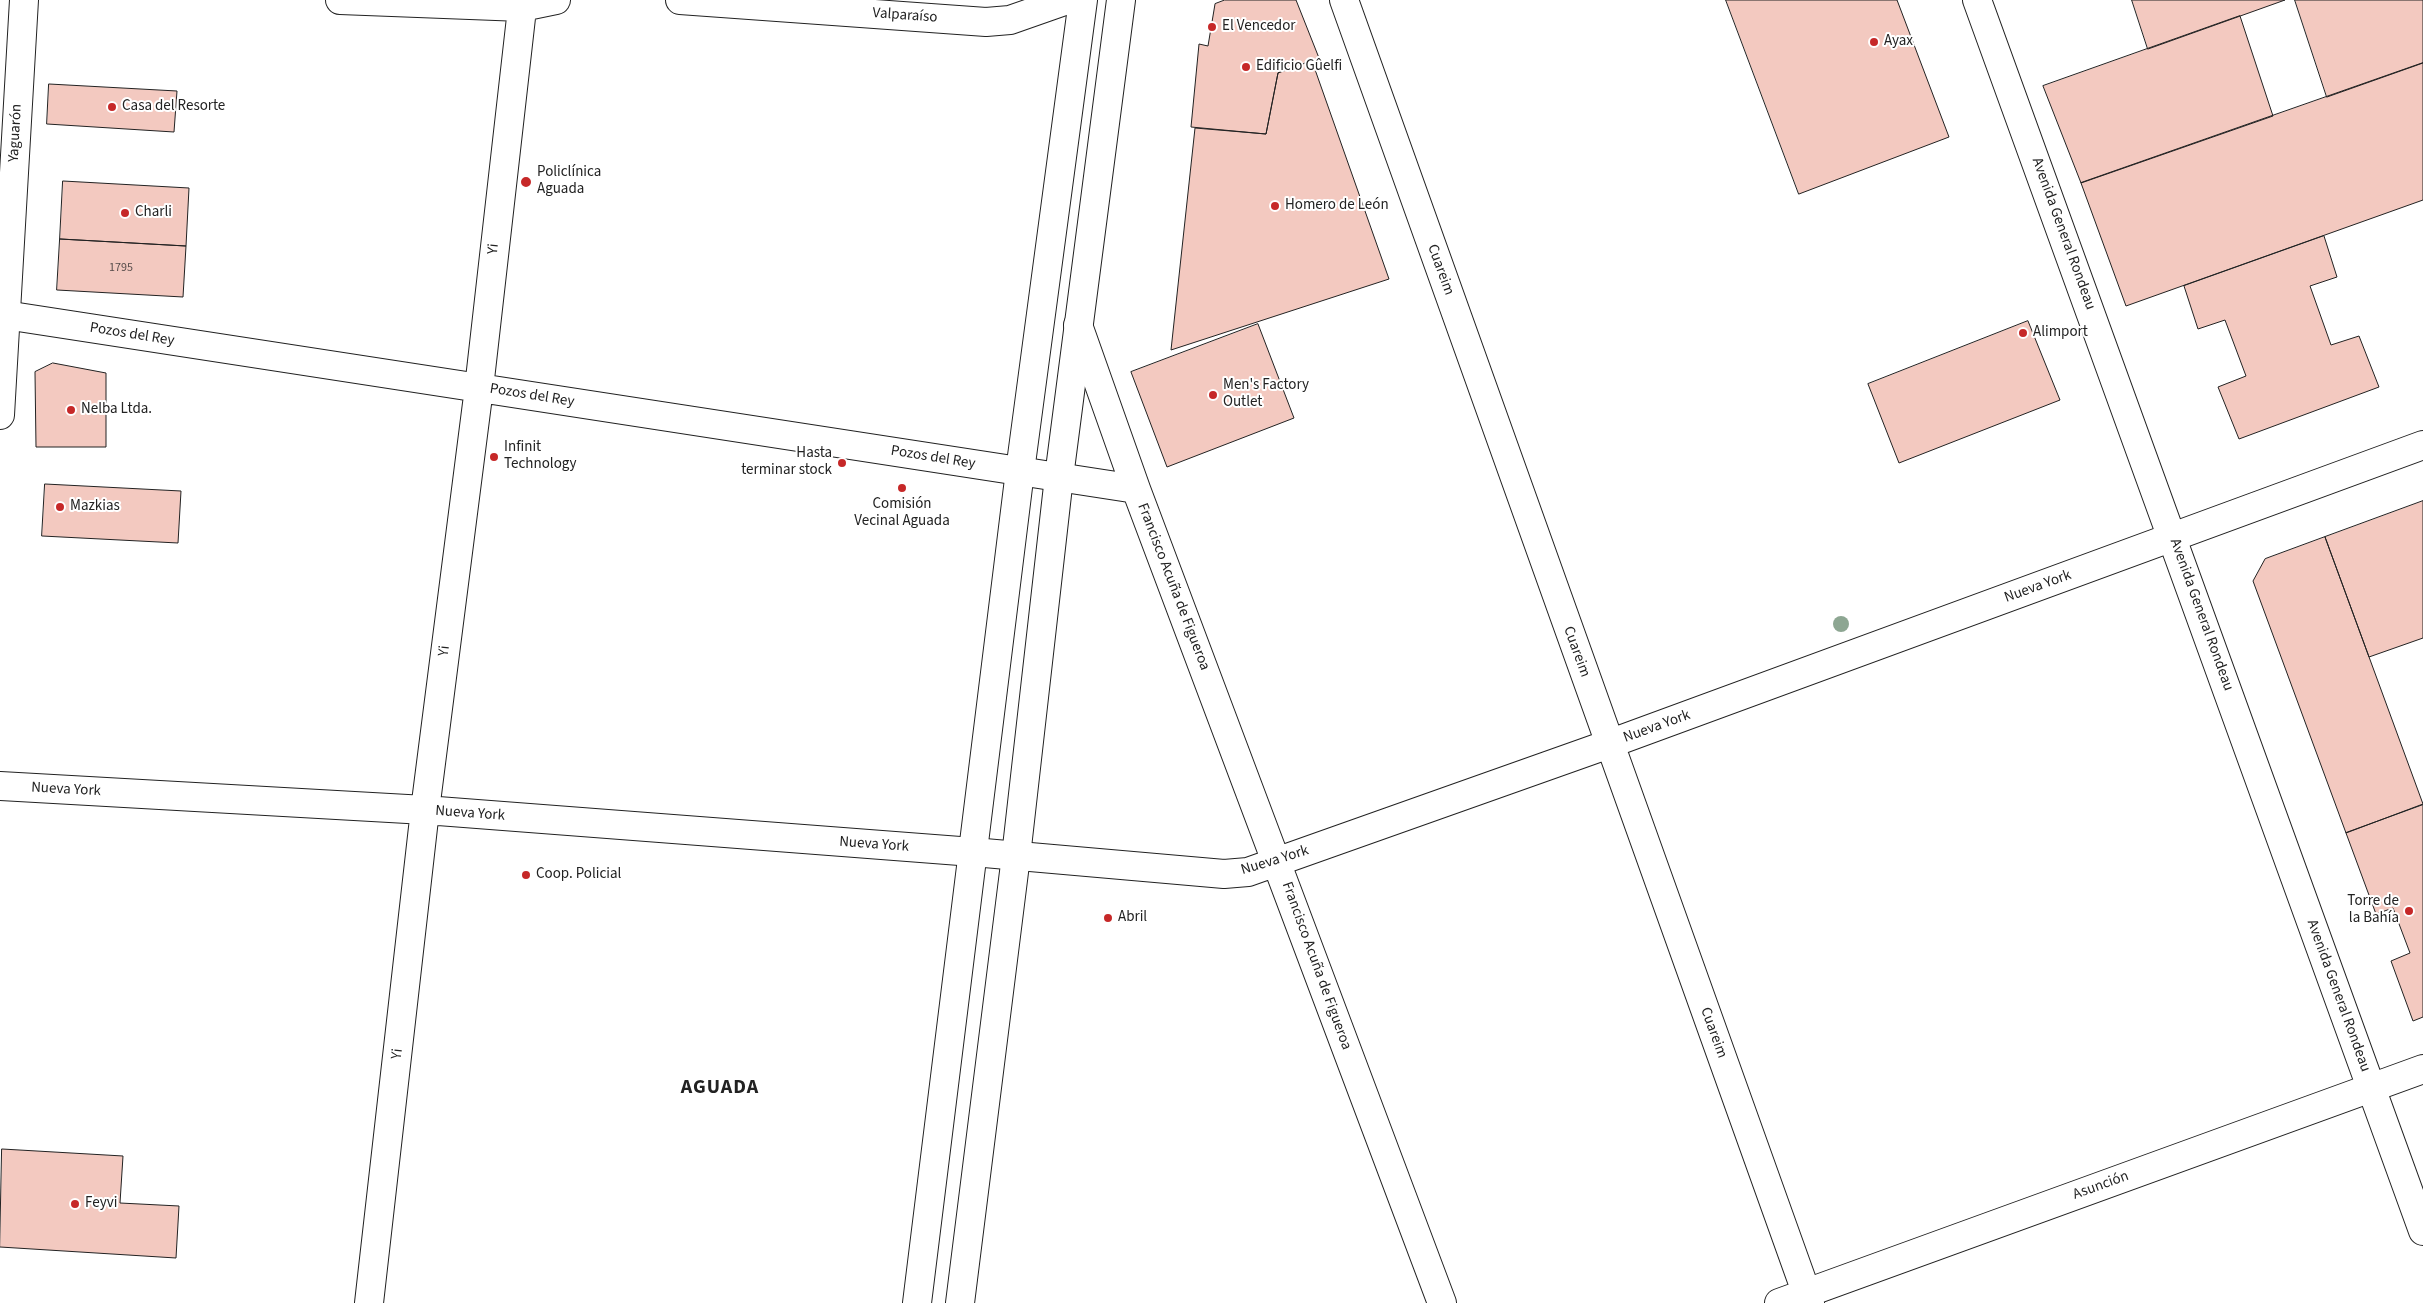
<!DOCTYPE html>
<meta charset="utf-8">
<style>
body{margin:0}
canvas{display:block;background:#fff}
</style>
<canvas width="2423" height="1303"></canvas>
<script>
const ctx = document.querySelector('canvas').getContext('2d');
ctx.lineJoin = 'round';
function fillPath(path, color) {
  ctx.fillStyle = color;
  ctx.fill(path, 'evenodd');
}
function trace(path, color, width, dash) {
  ctx.strokeStyle = color;
  ctx.lineWidth = width;
  ctx.lineCap = dash ? 'butt' : 'round';
  ctx.setLineDash(dash || []);
  ctx.stroke(path);
}
function write(font, color, halo, rows, align = 'center') {
  ctx.font = font + ' "Source Sans 3",sans-serif';
  ctx.lineWidth = 4;
  ctx.setLineDash([]);
  ctx.textBaseline = 'middle';
  ctx.strokeStyle = halo;
  ctx.fillStyle = color;
  for (const [text, x, y, turn = 0] of rows) {
    ctx.save();
    ctx.translate(x, y);
    ctx.rotate((+turn || 0) * Math.PI / 180);
    ctx.textAlign = isNaN(turn) ? turn : align;
    if (halo) ctx.strokeText(text, 0, 0);
    ctx.fillText(text, 0, 0);
    ctx.restore();
  }
}
const building = new Path2D(`
 M1225 0H1296L1319 58 1278 73 1266 134 1191 127 1199 44 1208 46 1215 4Z
 M1726 0H1897L1949 137 1799 194Z
 M2132 0H2285L2148 49Z
 M2295 0H2423V63L2327 97Z
 M2240 16 2273 116 2081 183 2043 86Z
 M1312 61 1389 279 1171 350 1195 128 1266 134 1278 73Z
 M2423 63V200L2126 306 2081 183Z
 M49 84 177 91 174 132 47 124Z
 M63 181 189 188 186 246 60 239Z
 M2324 236 2337 277 2310 286 2331 345 2359 336 2379 387 2239 439 2218 387 2246 376 2225 320 2198 329 2184 286Z
 M60 239 186 246 183 297 57 290Z
 M2028 321 2060 400 1899 463 1868 384Z
 M1258 324 1294 418 1167 467 1131 372Z
 M53 363 106 373V447H36L35 372Z
 M45 484 181 491 178 543 42 536Z
 M2423 501V638L2369 657 2325 537Z
 M2325 537 2423 804 2346 833 2253 581 2265 559Z
 M2423 805V1017L2413 1021 2391 961 2410 953 2393 908 2376 914 2346 833Z
 M2 1149 123 1156 120 1203 179 1206 176 1258 0 1247Z`);
const minor = new Path2D(`
 M340 0 522 7 556 0
 M680 0 986 22 1010 20 1067 0
 M1344 0 1810 1303
 M5 315 1136 489
 M1078 325 1136 489 1442 1303
 M0 786 425 810 973 852 1224 874 1248 872 1609 744 2423 445
 M369 1303 425 810 479 388 523 0
 M1779 1303 2423 1069`);
const tertiary = new Path2D(`
 M1977 0 2423 1231
 M0 415 24 0`);
const secondary = new Path2D(`
 M917 1303 1020 471 1083 0
 M960 1303 1016 856 1059 477 1121 0`);
const trees = [
 [1841,624]
];
const markers = [
 [1212,27,5,"#c62828"],
 [1874,42,5,"#c62828"],
 [1246,67,5,"#c62828"],
 [112,107,5,"#c62828"],
 [526,182,6,"#c62828"],
 [1275,206,5,"#c62828"],
 [125,213,5,"#c62828"],
 [2023,333,5,"#c62828"],
 [1213,395,5,"#c62828"],
 [71,410,5,"#c62828"],
 [494,457,5,"#c62828"],
 [842,463,5,"#c62828"],
 [902,488,5,"#c62828"],
 [60,507,5,"#c62828"],
 [526,875,5,"#c62828"],
 [2409,911,5,"#c62828"],
 [1108,918,5,"#c62828"],
 [75,1204,5,"#c62828"]
];
const numberNames = [
 ["1795",121,268]
];
const streetNames = [
 ["Valparaíso",905,16,4],
 ["Yaguarón",16,133,-87],
 ["Avenida General Rondeau",2063,234,70],
 ["Yi",494,249,-84],
 ["Cuareim",1440,270,70],
 ["Pozos del Rey",132,335,9],
 ["Pozos del Rey",532,396,9],
 ["Pozos del Rey",933,458,9],
 ["Francisco Acuña de Figueroa",1173,587,69],
 ["Nueva York",2038,587,-20],
 ["Avenida General Rondeau",2201,615,70],
 ["Yi",445,651,-83],
 ["Cuareim",1576,652,70],
 ["Nueva York",1657,727,-20],
 ["Nueva York",66,790,3],
 ["Nueva York",470,814,4],
 ["Nueva York",874,845,4],
 ["Nueva York",1275,861,-17],
 ["Francisco Acuña de Figueroa",1316,966,70],
 ["Avenida General Rondeau",2338,996,70],
 ["Cuareim",1713,1033,70],
 ["Yi",398,1054,-83],
 ["Asunción",2101,1186,-20]
];
const poiNames = [
 ["El Vencedor",1222,27],
 ["Ayax",1884,42],
 ["Edificio Gûelfi",1256,67],
 ["Casa del Resorte",122,107],
 ["Policlínica",537,173],
 ["Aguada",537,190],
 ["Homero de León",1285,206],
 ["Charli",135,213],
 ["Alimport",2033,333],
 ["Men's Factory",1223,386],
 ["Outlet",1223,403],
 ["Nelba Ltda.",81,410],
 ["Infinit",504,448],
 ["Technology",504,465],
 ["Hasta",832,454,"right"],
 ["terminar stock",832,471,"right"],
 ["Comisión",902,505,"center"],
 ["Vecinal Aguada",902,522,"center"],
 ["Mazkias",70,507],
 ["Coop. Policial",536,875],
 ["Torre de",2399,902,"right"],
 ["la Bahía",2399,919,"right"],
 ["Abril",1118,918],
 ["Feyvi",85,1204]
];
const districtNames = [
 ["AGUADA",720,1089]
];
fillPath(building, '#f3c9c0');
trace(building, '#222', 1);
trace(minor, '#222', 30);
trace(tertiary, '#222', 30);
trace(secondary, '#222', 30);
trace(minor, '#fff', 28);
trace(tertiary, '#fff', 28);
trace(secondary, '#fff', 28);
ctx.fillStyle = '#8da692';
for (const [x, y] of trees) {
  ctx.beginPath();
  ctx.arc(x, y, 8, 0, 2 * Math.PI);
  ctx.fill();
}
for (const [x, y, r, color] of markers) {
  const dot = new Path2D();
  dot.arc(x, y, r, 0, 2 * Math.PI);
  ctx.fillStyle = color;
  ctx.fill(dot);
  trace(dot, '#fff', 2);
}
write('12px', '#564c4a', null, numberNames);
write('15px', '#222', '#fff', streetNames);
write('15px', '#222', '#fff', poiNames, 'left');
ctx.letterSpacing = '1px';
write('bold 20px', '#222', '#fff', districtNames);
ctx.letterSpacing = '0px';
</script>
